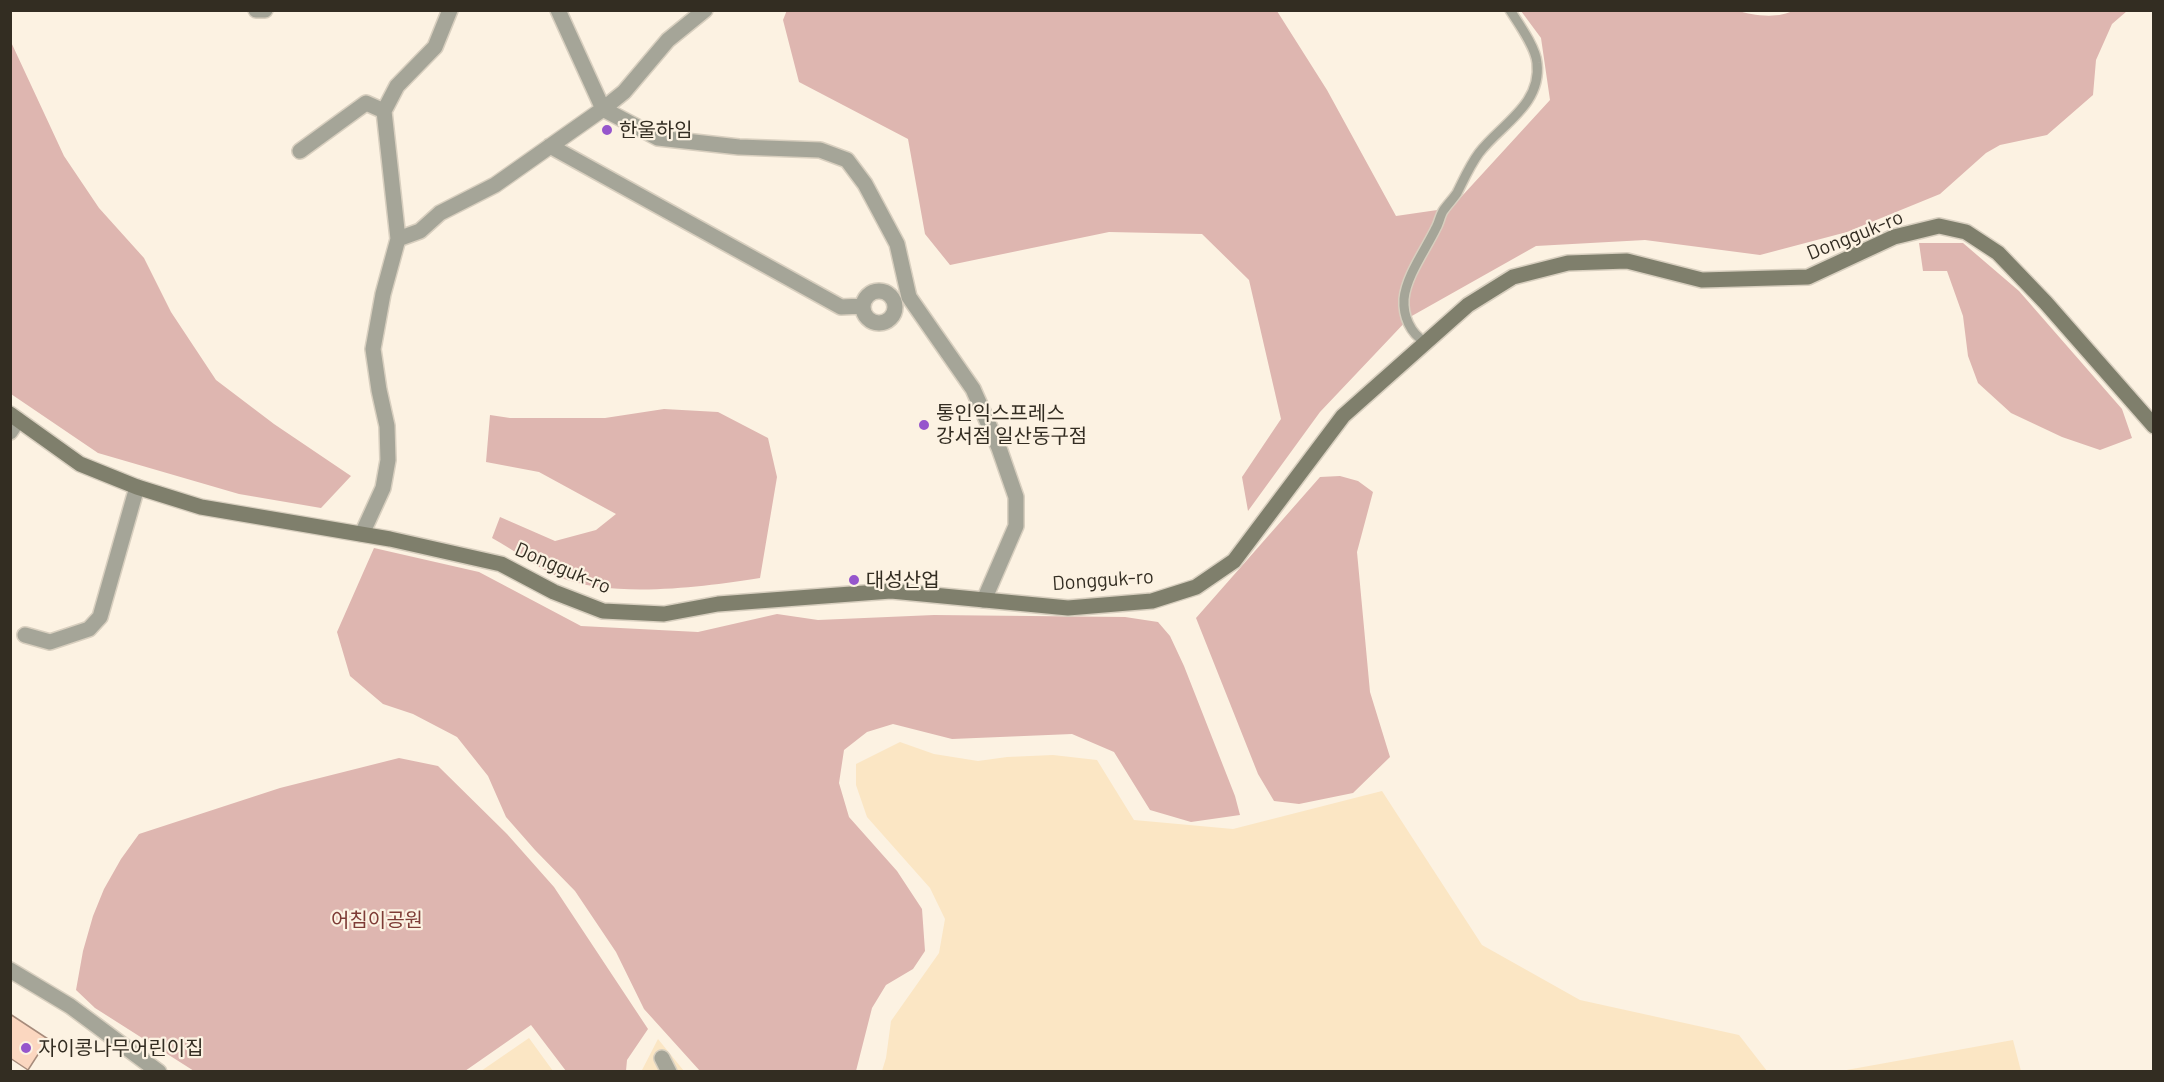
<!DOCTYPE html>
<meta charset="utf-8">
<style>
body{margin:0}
#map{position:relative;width:2164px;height:1082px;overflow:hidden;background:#fcf2e2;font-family:Barlow,sans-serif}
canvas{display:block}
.frame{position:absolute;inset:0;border:12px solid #332d22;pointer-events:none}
</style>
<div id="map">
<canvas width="2164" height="1082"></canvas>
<div class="frame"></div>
</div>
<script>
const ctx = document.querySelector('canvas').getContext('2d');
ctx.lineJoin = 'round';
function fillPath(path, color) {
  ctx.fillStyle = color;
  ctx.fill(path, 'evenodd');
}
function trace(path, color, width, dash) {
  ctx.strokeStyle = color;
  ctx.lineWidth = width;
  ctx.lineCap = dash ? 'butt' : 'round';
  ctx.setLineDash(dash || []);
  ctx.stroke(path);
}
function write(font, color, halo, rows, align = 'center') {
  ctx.font = font + ' Barlow,"Noto Sans KR",sans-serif';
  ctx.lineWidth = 4.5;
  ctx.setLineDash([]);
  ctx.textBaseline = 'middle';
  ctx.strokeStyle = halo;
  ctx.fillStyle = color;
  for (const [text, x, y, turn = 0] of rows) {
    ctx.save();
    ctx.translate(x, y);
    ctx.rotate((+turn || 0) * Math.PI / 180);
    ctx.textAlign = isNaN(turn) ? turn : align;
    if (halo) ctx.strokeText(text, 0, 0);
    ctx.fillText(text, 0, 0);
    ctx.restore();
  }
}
const built = new Path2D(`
 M900 742 934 754 978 761 1007 757 1053 755 1097 760 1134 820 1233 829 1382 791 1482 945 1580 1000 1739 1035 1767 1071H882L886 1058 891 1021 939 953 945 919 930 888 867 817 856 785V764Z
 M529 1038 553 1071H481Z
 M658 1039 684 1071 641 1072Z
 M2013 1040 2021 1071H1841Z`);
const green = new Path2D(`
 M787 10 1277 11 1327 90 1396 216 1451 208 1550 100 1541 38 1521 11 1736 10C1752 16 1780 19 1794 10L2127 11 2112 24 2096 60 2093 95 2047 135 2000 145 1986 153 1940 194 1847 232 1760 255 1645 240 1536 246 1410 317 1320 412 1248 511 1242 477 1281 419 1249 280 1202 234 1109 232 950 265 925 234 908 139 799 82 783 20Z
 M11 42 64 156 99 208 144 258 171 312 216 380 274 424 351 476 321 508 239 494 98 453 11 394Z
 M1919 243H1963L2019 291 2122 409 2132 438 2100 450 2062 437 2011 413 1978 383 1968 356 1963 316 1947 271H1923Z
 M664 409 718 412 768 438 777 477 760 578C703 587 613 599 559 577 536 567 514 550 492 538L500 517 555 541 596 530 616 514 539 472 486 462 490 415 510 418H605Z
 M1340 476 1358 481 1373 492 1357 552 1370 692 1390 757 1353 793 1299 804 1274 801 1258 774 1196 618 1320 477Z
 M374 548 479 572 581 626 698 632 777 614 818 620 934 615 1125 617 1158 622 1170 636 1184 666 1235 796 1240 815 1191 822 1150 810 1114 752 1072 734 952 739 893 724 867 732 844 750 839 783 849 817 897 871 922 909 925 951 913 969 886 985 872 1008 856 1071H700L644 1009 616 952 575 891 535 850 506 817 488 776 457 737 413 714 383 704 350 676 337 632Z
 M399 758 438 766 507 834 554 887 648 1029 627 1060 626 1071H566L531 1025 465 1071H194L95 1008 76 990 83 951 93 916 104 889 121 859 139 834 280 788Z`);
const building = new Path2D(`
 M10 1014 48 1039 28 1070 10 1058Z`);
const lane = new Path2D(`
 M1425 342C1410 333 1403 316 1404 299 1406 276 1426 249 1436 228 1439 223 1440 216 1443 211 1447 205 1453 199 1457 193 1464 179 1470 165 1479 153 1500 125 1542 105 1537 63 1536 48 1519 24 1510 10`);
const street = new Path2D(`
 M256 10H265
 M558 10 603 109 658 138 739 147 820 150 847 160 865 184 897 244 909 297 973 389 999 448 1016 497V526L984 600
 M550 146 841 307 863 306
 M300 151 366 103 384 111
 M398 239 420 231 440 213 495 185 603 109 624 92 668 40 705 10
 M863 307a16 16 0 1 1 32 0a16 16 0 1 1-32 0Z
 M10 432 18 420
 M362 534 383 488 388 460 387 426 379 390 373 349 383 294 398 239 384 111 397 86 435 47 450 10
 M25 635 50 642 89 629 100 617 137 487
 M10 970 70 1006 159 1072
 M662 1058 669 1072`);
const secondary = new Path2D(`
 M10 414 80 464 137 487 201 507 390 539 501 564 554 592 603 611 664 614 718 604 891 591 1068 608 1152 601 1196 587 1234 561 1343 416 1468 305 1513 277 1568 263 1627 261 1702 280 1808 277 1894 237 1939 226 1966 232 1998 253 2046 303 2154 426`);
const markers = [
 [607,130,6,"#9656cc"],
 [924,425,6,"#9656cc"],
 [854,580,6,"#9656cc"],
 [26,1048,6,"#9656cc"]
];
const poiNames = [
 ["한울하임",619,130],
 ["통인익스프레스",936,413],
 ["강서점 일산동구점",936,436],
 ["대성산업",866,580],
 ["자이콩나무어린이집",38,1048]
];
const streetNames = [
 ["Dongguk-ro",1855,235,-22],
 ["Dongguk-ro",563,568,23],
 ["Dongguk-ro",1103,580,-4]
];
const parkNames = [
 ["어침이공원",377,920]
];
fillPath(built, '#fbe6c4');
fillPath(green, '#deb6b0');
fillPath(building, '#fbd7c0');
trace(building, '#a68b7b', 1.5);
trace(lane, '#d8cfbf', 12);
trace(street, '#d8cfbf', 18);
trace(secondary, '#d8cfbf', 18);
trace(lane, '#a5a598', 9);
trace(street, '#a5a598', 15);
trace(secondary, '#7f7f6c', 15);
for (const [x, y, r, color] of markers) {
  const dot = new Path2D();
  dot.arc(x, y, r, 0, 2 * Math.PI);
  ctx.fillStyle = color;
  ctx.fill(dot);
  trace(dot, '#fcf2e2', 2);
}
write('20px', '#332d22', '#fcf2e2', poiNames, 'left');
write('20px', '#332d22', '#fcf2e2', streetNames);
write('20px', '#7e3c36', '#fcf2e2', parkNames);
</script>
